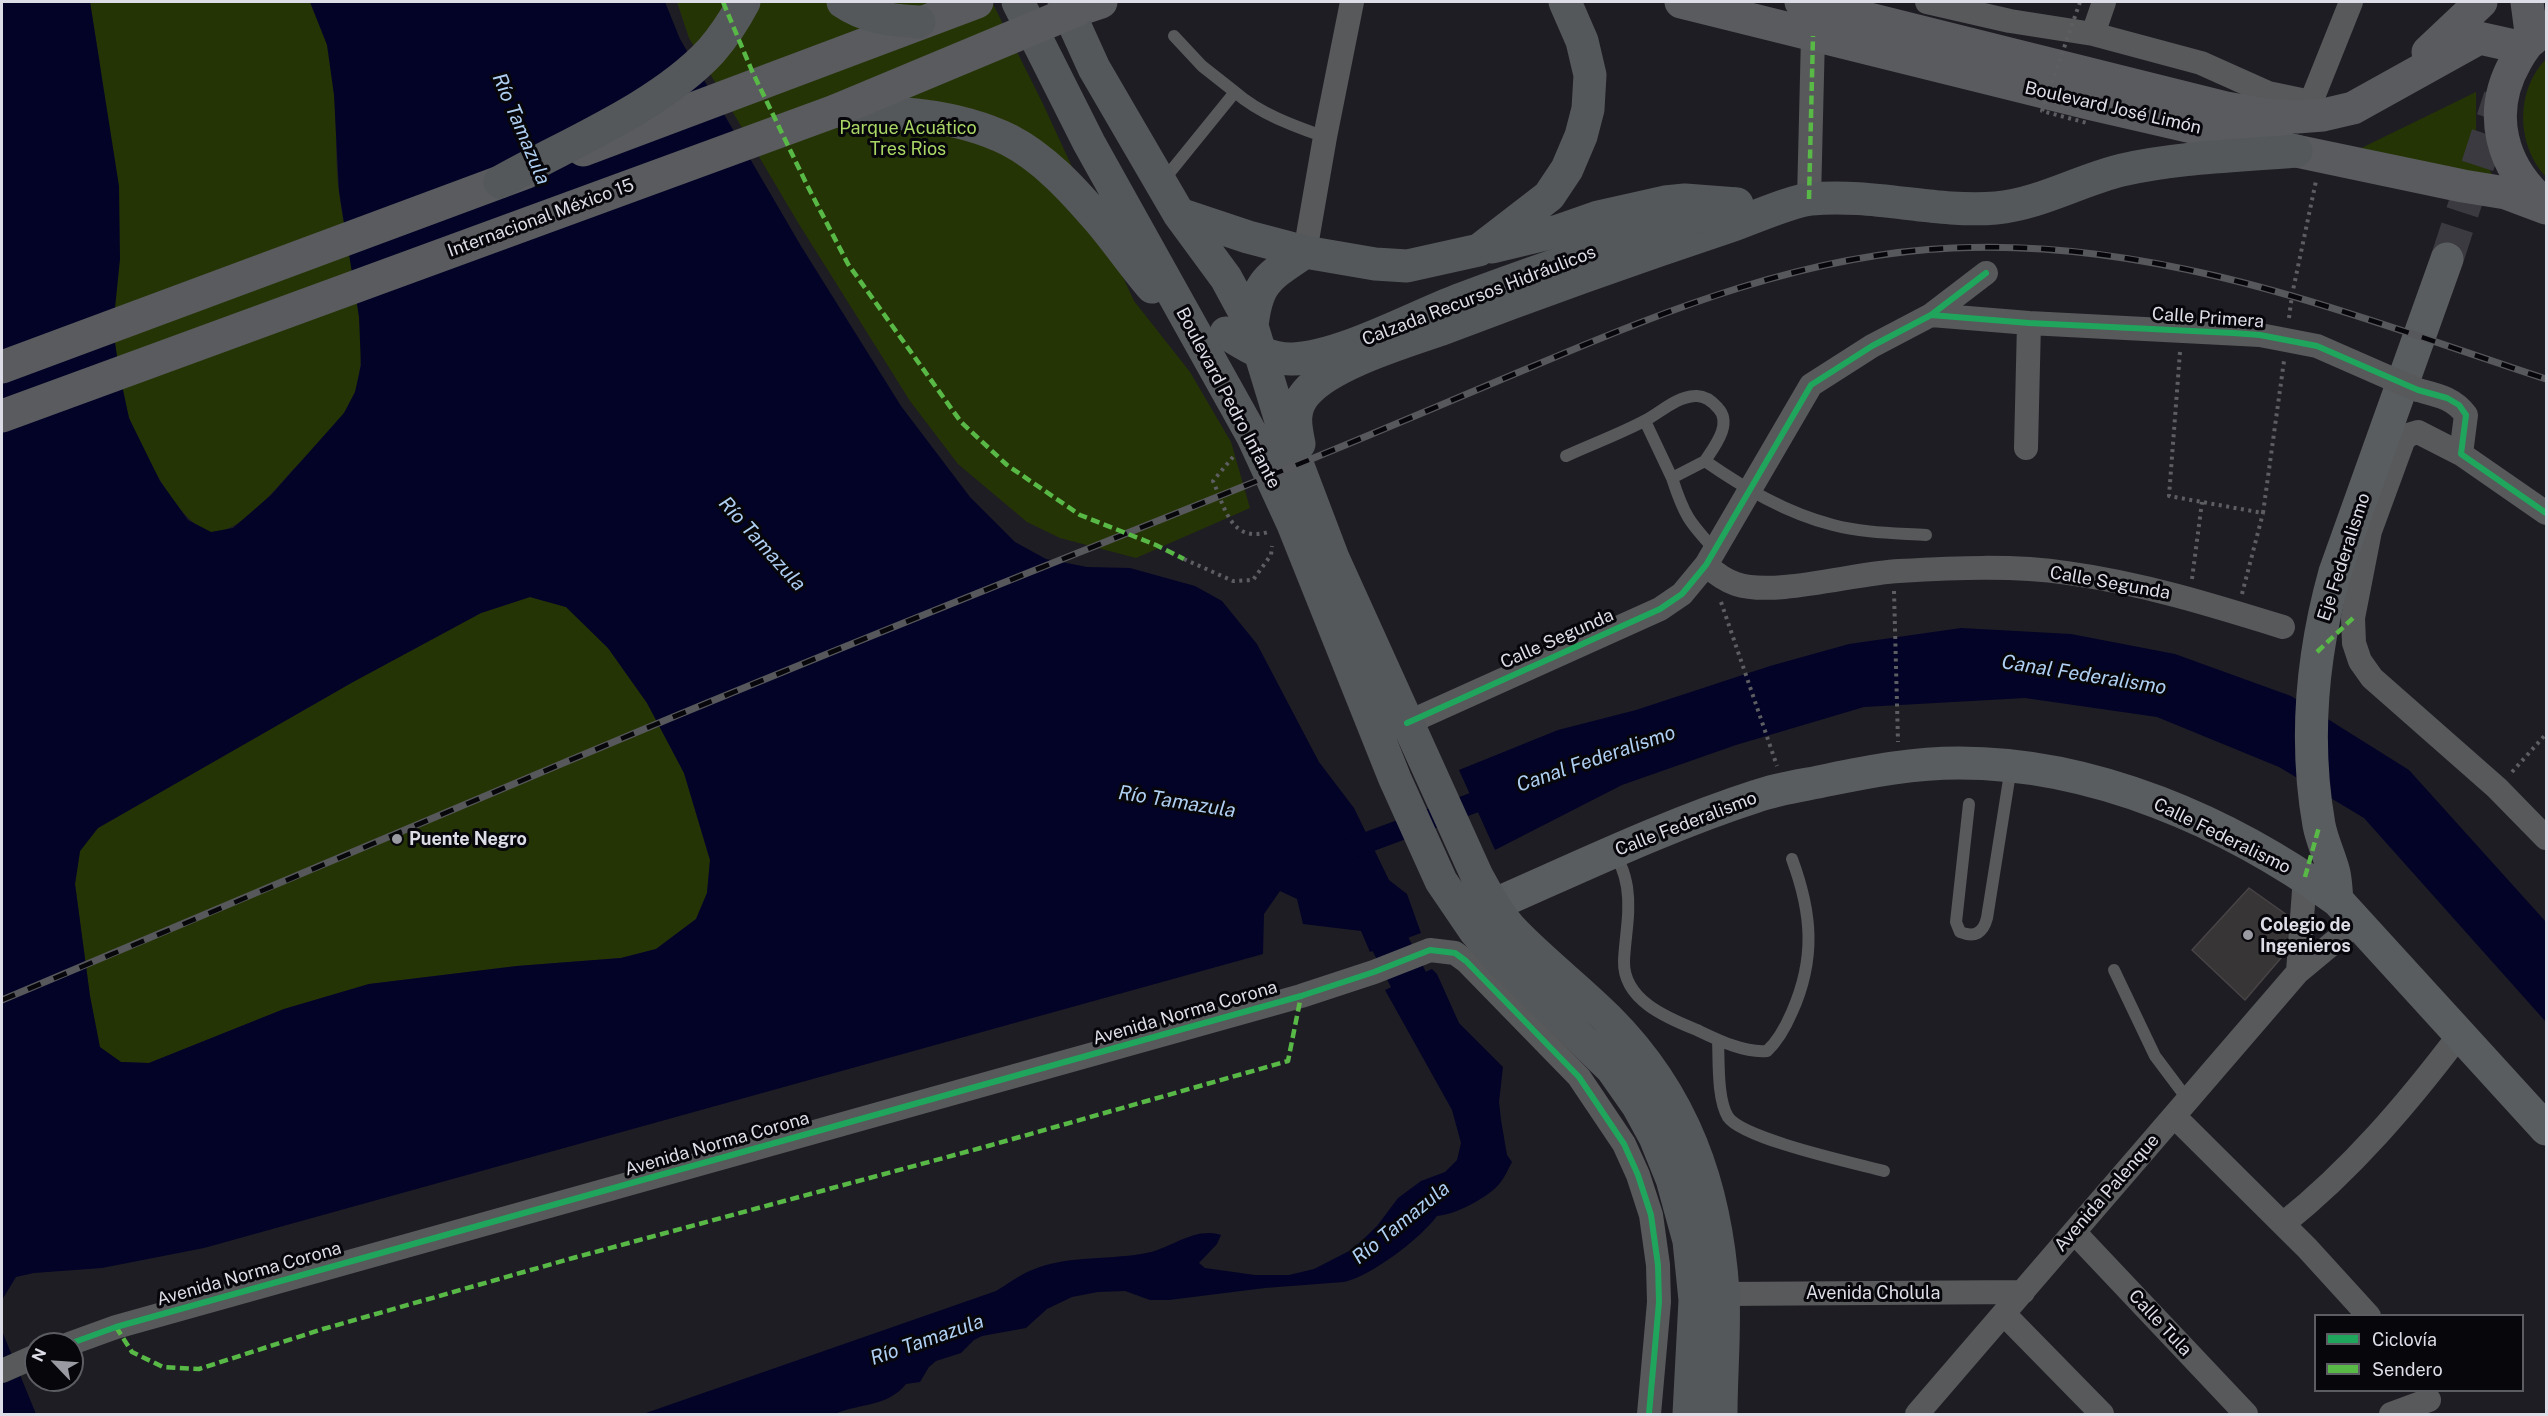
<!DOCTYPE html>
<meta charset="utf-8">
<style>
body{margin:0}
#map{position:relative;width:2548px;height:1416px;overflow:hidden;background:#1e1d24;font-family:"Public Sans",sans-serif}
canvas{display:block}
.frame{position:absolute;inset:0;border:3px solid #dddde7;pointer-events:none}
.legend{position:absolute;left:2314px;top:1314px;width:210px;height:78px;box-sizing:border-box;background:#06060b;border:2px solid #5c5c63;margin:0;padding:8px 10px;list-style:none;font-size:18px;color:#dddde7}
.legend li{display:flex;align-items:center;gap:12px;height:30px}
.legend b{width:30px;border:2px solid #5c5c63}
.north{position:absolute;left:24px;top:1332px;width:60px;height:60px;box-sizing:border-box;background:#06060b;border:2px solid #5c5c63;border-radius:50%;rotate:295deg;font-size:16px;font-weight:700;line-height:24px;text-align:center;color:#dddde7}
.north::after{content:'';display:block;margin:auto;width:21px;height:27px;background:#9a9aa3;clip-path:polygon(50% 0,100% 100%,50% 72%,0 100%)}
</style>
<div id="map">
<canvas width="2548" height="1416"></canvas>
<div class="frame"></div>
<ul class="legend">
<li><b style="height:8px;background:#20a55d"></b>Ciclovía</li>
<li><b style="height:8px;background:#58b947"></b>Sendero</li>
</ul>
<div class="north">N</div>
</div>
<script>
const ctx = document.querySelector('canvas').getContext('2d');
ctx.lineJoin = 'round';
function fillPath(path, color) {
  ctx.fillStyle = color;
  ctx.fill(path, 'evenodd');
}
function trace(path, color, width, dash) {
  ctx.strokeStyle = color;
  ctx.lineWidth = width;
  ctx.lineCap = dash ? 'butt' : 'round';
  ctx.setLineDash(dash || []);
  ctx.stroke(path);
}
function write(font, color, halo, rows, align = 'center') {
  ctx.font = font + ' "Public Sans",sans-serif';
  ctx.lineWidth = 6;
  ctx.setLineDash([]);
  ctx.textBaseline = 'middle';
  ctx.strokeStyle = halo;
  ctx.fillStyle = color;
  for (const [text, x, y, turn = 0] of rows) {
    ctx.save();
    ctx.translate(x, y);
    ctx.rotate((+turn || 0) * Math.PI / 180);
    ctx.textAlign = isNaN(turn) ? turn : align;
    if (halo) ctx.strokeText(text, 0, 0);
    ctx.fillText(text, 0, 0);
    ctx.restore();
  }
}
const green = new Path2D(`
 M90 2H310C315 15 322 29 327 44 340 87 333 146 339 192 346 251 372 333 356 389 347 419 310 451 289 474 273 492 237 535 211 532 181 528 138 444 129 417 120 388 117 357 113 328L100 64Z
 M677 2H992L1043 104 1134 301 1190 372 1231 442 1250 508 1136 558 1060 538 1027 522 958 464 910 401 797 221 689 38Z
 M2546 59V177C2516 145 2515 91 2546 59Z
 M2476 92V138L2496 184 2347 155Z
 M530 597 566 607 608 648 647 703 684 773 710 860 707 893 696 919 656 949 621 958 517 966 369 984 284 1009 149 1063 121 1062 99 1047 90 996 75 884 80 851 98 828 353 682 481 613Z`);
const water = new Path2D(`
 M2 2H90L119 186 120 259 113 328 119 371 129 418 160 481 188 520 211 532 233 528 271 495 344 413 355 392 361 365 359 317 339 191 334 95 327 45 310 2H665L680 39 801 246 901 406 970 497 1015 542 1046 559 1087 567 1130 568 1195 586 1222 601 1257 644 1319 762 1354 808 1389 880 1407 894 1421 933 1370 952 1361 931 1303 924 1297 899 1280 891 1264 914 1263 954 204 1248 102 1268 34 1273 16 1277 2 1300ZM530 597 566 607 608 648 647 703 684 773 710 860 707 893 696 919 656 949 621 958 517 966 369 984 284 1009 149 1063 121 1062 100 1047 90 996 75 884 80 851 98 828 353 682 481 613Z
 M1961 628 2071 634 2175 654 2291 696 2409 770 2546 922V1022L2364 818 2279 767 2157 717 2025 698 1864 707 1736 745 1622 785 1495 850 1459 770 1558 730 1636 710 1770 666 1849 644Z
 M1432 969 1437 974 1459 1023 1503 1067 1499 1102 1501 1120 1507 1155 1512 1162C1508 1169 1505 1177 1500 1183 1489 1197 1455 1215 1437 1216 1420 1239 1371 1276 1344 1282L1265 1288 1169 1300H1150L1125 1291 1098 1292 1072 1297 1047 1309 1026 1328 982 1336 974 1340 961 1353 936 1361 929 1367 920 1382 906 1384C888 1407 860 1403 835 1414H643L996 1291C1008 1284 1019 1275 1032 1270 1069 1254 1112 1261 1151 1252 1174 1246 1196 1227 1221 1235L1217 1244 1199 1263 1205 1268 1255 1275H1289L1314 1269 1353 1249 1377 1226 1398 1198 1421 1181 1445 1172 1457 1160 1461 1143 1452 1110 1385 990Z
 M2 1331 36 1414H2Z`);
const canal = new Path2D(`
 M1344 851 1500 793`);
const river = new Path2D(`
 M1365 900 1375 914 1423 1008 1433 1023`);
const building = new Path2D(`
 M2249 888 2294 920 2287 951 2245 1000 2192 950Z`);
const secondaryTunnel = new Path2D(`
 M2447 259 2500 97`);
const path = new Path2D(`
 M2289 318 2292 295 2316 181
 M2180 352 2169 496 2263 513 2284 361
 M1233 457 1213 481C1225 508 1231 543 1268 532
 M1184 559 1233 581 1253 580 1271 555 1272 546
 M2192 579 2202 502
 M1894 591 1898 742
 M2242 594 2263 513
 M1721 602 1777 766
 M2512 772 2546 734`);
const lane = new Path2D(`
 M1174 36 1202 66 1235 92
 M1162 182 1235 92C1260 114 1294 126 1325 137
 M1645 421 1672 478
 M1566 456C1592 444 1620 434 1646 420 1661 412 1676 397 1695 396 1704 395 1712 401 1718 408 1733 424 1714 447 1705 461
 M1715 550C1689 522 1684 515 1672 478L1705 461C1744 488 1786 513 1833 525 1863 533 1896 533 1926 535
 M1969 804 1956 922 1960 932C1975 938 1983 933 1987 918L2011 767
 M1613 854C1622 863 1625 875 1627 887 1631 912 1625 936 1624 961 1623 1000 1667 1018 1697 1030 1718 1040 1744 1053 1767 1051 1779 1040 1786 1026 1792 1012 1816 958 1812 913 1792 859
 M2114 970 2155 1056 2188 1100
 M1718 1040C1719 1061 1717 1099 1728 1117 1743 1139 1854 1163 1884 1171`);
const street = new Path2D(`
 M1927 2 2010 21 2093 34 2201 63 2268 93 2311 102 2351 2
 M2093 34 2104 2
 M1809 199 1813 36
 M1305 252 1325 137 1352 2
 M1931 315 2029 323 2260 335 2317 346 2390 378
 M2418 390C2437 395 2454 398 2466 415L2461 454 2546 513
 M2026 448 2029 323
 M2461 454 2418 432 2408 435 2403 441 2370 531 2353 618 2354 643 2360 661 2372 678 2497 788 2546 838
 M1706 565C1715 573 1724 580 1736 584 1775 597 1855 573 1899 571 1953 568 2013 565 2067 573 2141 583 2212 605 2283 627
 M1407 723 1660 609 1682 594 1706 565 1811 385 1872 346 1931 315 1986 273
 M2298 972 2305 877
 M2174 1116 2307 1248 2369 1316
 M2283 1224C2351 1170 2408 1103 2460 1034
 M2074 1232 2246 1414
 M1723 1294 2023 1292
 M2004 1314 2102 1414
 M69 1344 116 1327 1301 996 1374 972 1430 950 1455 953 1466 961 1579 1077 1624 1144 1638 1175 1651 1215 1658 1265 1659 1302 1649 1414
 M2 1371 36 1356
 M1917 1414 2298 972 2357 923
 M2391 1414 2429 1400`);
const secondary = new Path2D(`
 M2337 900C2336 891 2336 882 2334 873 2330 857 2322 841 2319 825 2304 740 2312 655 2335 572L2447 259
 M1493 905C1580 867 1667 825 1757 796 1780 788 1805 785 1828 780 1871 771 1914 763 1959 763 2094 763 2229 822 2337 900L2546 1129`);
const primary = new Path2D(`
 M1681 2 2092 104 2296 151 2463 186 2506 193 2546 208
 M1801 2 2226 108 2268 115 2297 117 2323 115 2353 108 2479 38 2524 48
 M2527 2 2532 40
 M1077 10 1101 2
 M2546 27C2533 35 2523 48 2516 61 2486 113 2501 168 2546 205
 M2428 52 2481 2
 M583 150 977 2
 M2 367 527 172`);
const highway = new Path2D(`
 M843 2C866 18 891 20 919 22
 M1018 2 1089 143 1253 437 1293 524 1395 779 1441 881 1475 931 1500 960 1612 1069 1638 1106 1655 1137 1672 1179 1689 1241 1695 1300 1689 1414
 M1064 2 1094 68 1179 214 1226 278 1252 326 1281 421 1333 558 1477 876C1488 896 1499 917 1515 933 1544 963 1578 989 1608 1019 1684 1095 1716 1186 1723 1292 1725 1332 1721 1374 1721 1414
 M835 111C894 112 954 113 1009 140 1044 158 1073 190 1098 219 1117 241 1133 265 1152 287
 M500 182C567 144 658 108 711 51 724 36 735 19 744 2
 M1179 214 1248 237 1305 252 1375 264 1407 266 1479 250 1549 196 1567 169 1581 136 1588 109 1590 75 1582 41 1565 2
 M1492 247 1558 231 1598 217 1665 202 1685 200 1737 204
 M1252 326C1257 280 1269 277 1305 252
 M1299 444C1295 425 1292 409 1306 393 1331 364 1402 343 1439 330 1536 293 1634 258 1733 225 1753 218 1791 201 1811 199 1873 193 1935 213 1996 208 2040 204 2080 180 2122 170 2179 157 2239 156 2296 151`);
const rail = new Path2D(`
 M2 1000C219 910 436 816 654 725 863 638 1074 555 1284 470 1369 436 1452 400 1536 365 1669 309 1807 254 1953 248 2161 238 2352 315 2546 379`);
const pathBridge = new Path2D(`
 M2080 2 2042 111 2087 123`);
const streetBridge = new Path2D(`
 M2390 378 2418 390`);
const primaryBridge = new Path2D(`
 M2 416 835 111 1077 10`);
const highwayBridge = new Path2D(`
 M1226 333C1246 345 1267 360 1293 359 1341 357 1412 318 1459 300 1550 265 1643 236 1734 204`);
const quiet = new Path2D(`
 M723 2 752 71 807 185 848 264 961 422 1007 465 1080 515 1156 545 1184 559
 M1809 199 1813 36
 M2317 652 2353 618
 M2305 877 2319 827
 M116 1327 132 1352 163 1367 199 1369 323 1329 573 1258 988 1146 1288 1061 1301 996`);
const cycleway = new Path2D(`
 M1931 315 2029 323 2233 333 2260 335 2317 346 2418 390 2447 398 2459 405 2466 415 2461 454 2546 513
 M1407 723 1660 609 1682 594 1706 565 1811 385 1872 346 1931 315 1986 273
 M69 1344 116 1327 1301 996 1374 972 1430 950 1455 953 1466 961 1579 1077 1624 1144 1638 1175 1651 1215 1658 1265 1659 1302 1649 1414`);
const markers = [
 [397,839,6,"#9a9aa3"],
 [2248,935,6,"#9a9aa3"]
];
const streetNames = [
 ["Boulevard José Limón",2113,108,13],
 ["Internacional México 15",541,218,-20],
 ["Calzada Recursos Hidráulicos",1479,296,-21],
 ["Calle Primera",2208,318,4],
 ["Boulevard Pedro Infante",1228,398,62],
 ["Eje Federalismo",2344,557,-72],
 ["Calle Segunda",2110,583,10],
 ["Calle Segunda",1557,639,-24],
 ["Calle Federalismo",1686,824,-21],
 ["Calle Federalismo",2222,836,26],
 ["Avenida Norma Corona",1185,1013,-16],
 ["Avenida Norma Corona",717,1144,-16],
 ["Avenida Palenque",2107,1193,-49],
 ["Avenida Norma Corona",249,1274,-16],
 ["Avenida Cholula",1873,1293],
 ["Calle Tula",2160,1323,47]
];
const parkNames = [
 ["Parque Acuático",908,128],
 ["Tres Rios",908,149]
];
const poiNames = [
 ["Puente Negro",409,839],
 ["Colegio de",2260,925],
 ["Ingenieros",2260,946]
];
const waterNames = [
 ["Río Tamazula",521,129,67],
 ["Río Tamazula",762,544,48],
 ["Canal Federalismo",2084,675,9],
 ["Canal Federalismo",1596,759,-19],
 ["Río Tamazula",1177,802,9],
 ["Río Tamazula",1401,1223,-39],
 ["Río Tamazula",927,1340,-19]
];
fillPath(green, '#253405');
fillPath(water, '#030327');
trace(canal, '#030327', 21);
trace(river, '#030327', 38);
fillPath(building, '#383537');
trace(building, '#484446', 1.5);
trace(secondaryTunnel, '#3b3a41', 33, [33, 16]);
trace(path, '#5d5e61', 4, [3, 4.5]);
trace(lane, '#57595a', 12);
trace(street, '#57595a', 24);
trace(secondary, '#5a5d5f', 33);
trace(primary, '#595b5e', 33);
trace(highway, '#55585b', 33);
trace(rail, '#57585b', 7);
trace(rail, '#06060b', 4.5, [14]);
trace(pathBridge, '#5d5e61', 4, [3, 4.5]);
trace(streetBridge, '#57595a', 24);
trace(primaryBridge, '#595b5e', 33);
trace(highwayBridge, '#55585b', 33);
trace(quiet, '#58b947', 4.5, [9, 4.5]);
trace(cycleway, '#20a55d', 6);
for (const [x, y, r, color] of markers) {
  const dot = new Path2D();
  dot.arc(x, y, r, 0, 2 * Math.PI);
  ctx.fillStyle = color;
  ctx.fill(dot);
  trace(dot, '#06060b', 2);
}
write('18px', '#dddde7', '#06060b', streetNames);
write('18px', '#a9d665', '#06060b', parkNames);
write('bold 18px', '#dddde7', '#06060b', poiNames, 'left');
write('italic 20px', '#afcff2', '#06060b', waterNames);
</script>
